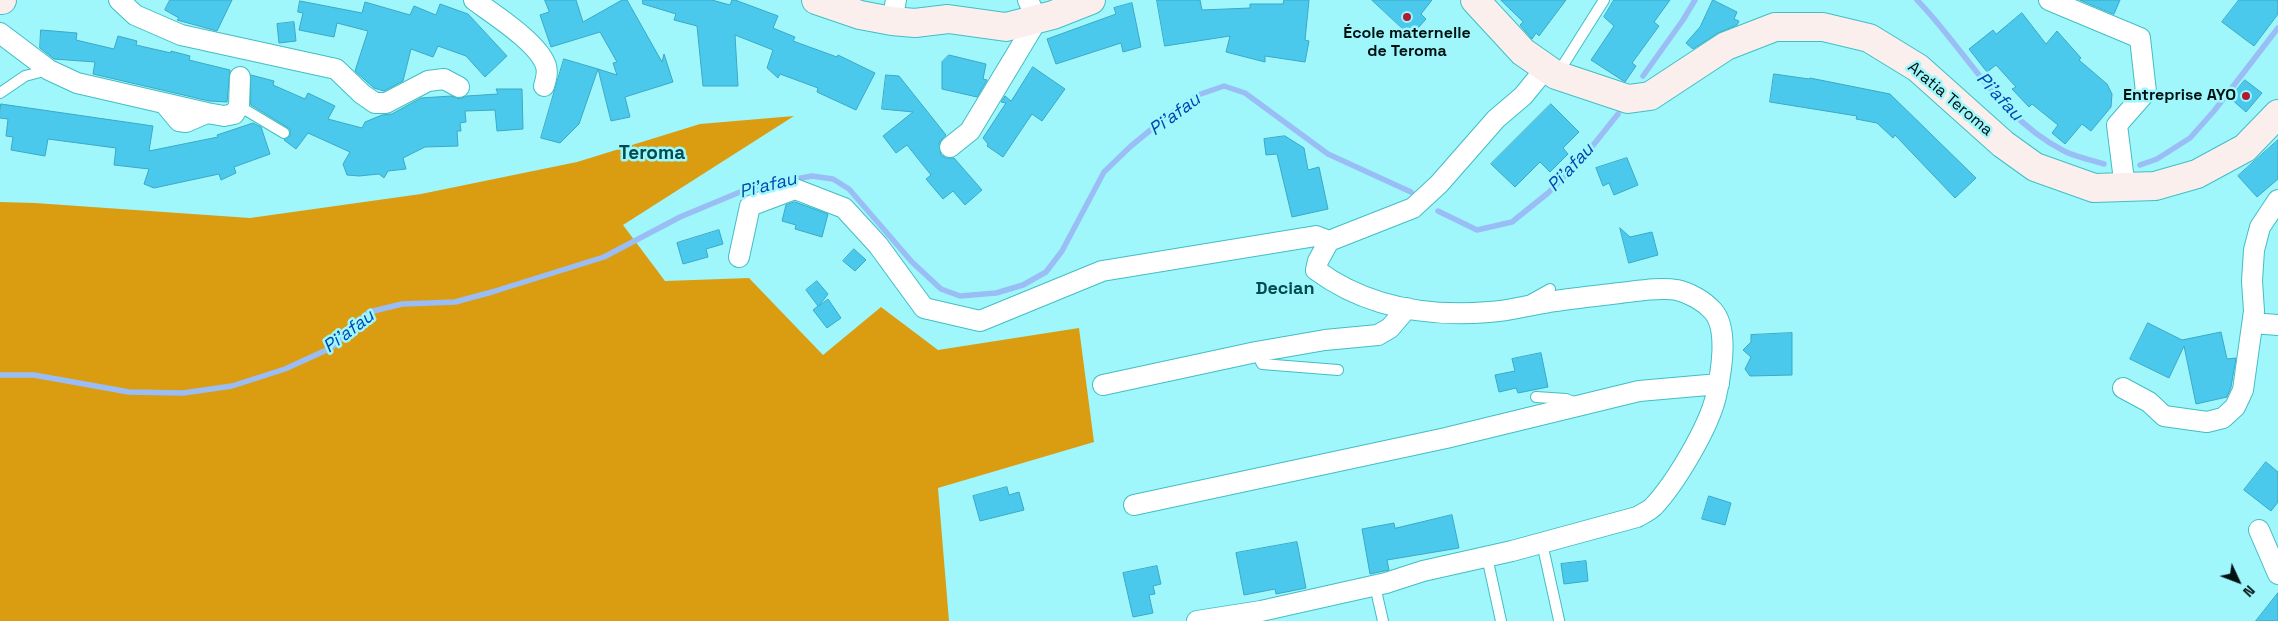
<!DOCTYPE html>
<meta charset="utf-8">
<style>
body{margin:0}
#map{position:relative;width:2278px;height:621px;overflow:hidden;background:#9ff7fc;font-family:"Space Grotesk",sans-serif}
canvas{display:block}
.north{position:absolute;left:2213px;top:556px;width:50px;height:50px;-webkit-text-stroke:4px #9ff7fc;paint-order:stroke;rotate:133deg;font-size:14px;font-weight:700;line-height:20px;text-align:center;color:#001112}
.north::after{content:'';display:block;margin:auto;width:18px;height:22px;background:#001112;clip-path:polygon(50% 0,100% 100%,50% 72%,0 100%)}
</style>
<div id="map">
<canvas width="2278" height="621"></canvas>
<div class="north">N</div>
</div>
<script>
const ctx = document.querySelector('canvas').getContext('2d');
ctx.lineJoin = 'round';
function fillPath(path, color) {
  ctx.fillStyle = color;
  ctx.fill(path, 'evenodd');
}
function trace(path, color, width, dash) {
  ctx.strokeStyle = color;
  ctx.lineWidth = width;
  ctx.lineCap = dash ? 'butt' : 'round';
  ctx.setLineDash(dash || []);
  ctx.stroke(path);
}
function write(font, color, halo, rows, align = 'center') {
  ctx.font = font + ' "Space Grotesk",sans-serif';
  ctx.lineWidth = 5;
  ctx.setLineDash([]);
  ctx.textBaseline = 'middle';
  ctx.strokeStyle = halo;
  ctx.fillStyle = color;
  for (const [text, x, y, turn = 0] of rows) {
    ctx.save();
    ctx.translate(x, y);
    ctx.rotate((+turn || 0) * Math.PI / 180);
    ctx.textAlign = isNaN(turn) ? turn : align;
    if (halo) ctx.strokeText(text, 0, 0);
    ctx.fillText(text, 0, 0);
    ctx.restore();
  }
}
const forest = new Path2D(`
 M794 116 623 225 665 281 749 278 823 355 881 307 938 350 1079 328 1094 442 938 488 949 621H0V202L35 203 250 218 421 194 577 162 700 124Z`);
const stream = new Path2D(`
 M1917 0C1966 50 1999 118 2064 151 2076 157 2091 160 2104 164
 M1643 76 1683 20 1695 0
 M2140 165 2157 159 2190 138 2214 111 2278 28
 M1438 211 1477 230 1512 222 1548 193 1583 158 1618 114
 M0 375H34L129 392 183 393 232 386 285 369 331 348 369 312 402 304 455 302 492 292 604 257 680 217 752 187 812 176 833 179 849 189 912 262 941 289 960 296 996 293 1023 285 1046 272 1062 251 1104 172 1131 146 1170 114 1198 95 1224 86 1245 93 1328 154 1411 192`);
const building = new Path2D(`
 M170 0H232L217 31 177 20 179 18 165 10Z
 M545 0H576L583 22 622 0H627L662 62 664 54 673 82 625 97 630 117 611 121 598 69 617 75 613 63 617 62 600 32 551 47 540 15 549 12Z
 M643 0H712L730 5 732 0H735L778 16 773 28 795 37 793 41 837 57 838 55 875 73 856 110 817 92 818 88 780 74 778 78 767 68 773 50 735 35 738 86H703L697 26 674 20 676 14 643 4Z
 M1157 0H1200L1202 10 1250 8V4H1283L1284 0H1309L1305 40 1309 41 1305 62 1265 56V62L1226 52 1230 36 1165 46Z
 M1372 0H1432L1421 14 1426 19 1411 36Z
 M1501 0H1566L1539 36 1536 33 1532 39 1520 25 1523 22Z
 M1614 0H1670L1654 22 1659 26 1632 63 1636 66 1625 82 1591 60 1614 26 1604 17Z
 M1713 0 1737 12 1734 19 1739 21 1737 25 1718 33 1693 49 1686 43 1700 27Z
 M2080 0H2120L2114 14Z
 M2239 0H2278V14L2254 46 2222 22Z
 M300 1 362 13 365 2 410 15 414 6 436 15 440 4 468 14 507 56 485 77 466 56 438 46 433 57 411 49 403 81 384 91 374 88 355 71 368 31 337 23 334 37 299 30 303 13 298 12Z
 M1132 3 1141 47 1123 52 1121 43 1056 64 1047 39 1116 14 1114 8Z
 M2022 13 2046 44 2057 31 2081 58 2079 60 2107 84 2112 94 2111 107 2091 131 2082 124 2065 144 2052 133 2058 125 2032 104 2029 107 2012 89 2016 87 1996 65 1987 72 1969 49 1993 30 1996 34Z
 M294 22 296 41 279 43 277 24Z
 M41 30 77 33 76 40 114 49 118 36 137 41 136 45 171 53V51L190 56 189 60 230 70 227 102 209 101 93 74 95 62 54 59 40 48Z
 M949 55 986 64 983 79 987 80 977 97 942 89V62Z
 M564 59 598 69 579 124 560 143 541 138Z
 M1033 67 1065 89 1042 121 1032 114 1003 157 987 146 988 144 983 138 1006 103 1001 102 1005 96 1011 101Z
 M1774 74 1809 79 1810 78 1890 94 1976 178 1955 198 1895 135 1893 138 1877 123 1856 119 1857 116 1770 102Z
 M251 75 274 81 273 85 305 99 308 93 335 106 328 119 362 128 365 122 382 115 392 114 421 98 451 96 460 99 467 96 498 94 496 89H522L523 129 497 131 495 110 465 111 466 122 460 123 461 131H457L458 146 425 147 403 158 406 169 388 171 384 178 379 174 359 176 347 175 343 164 350 152 308 133 296 149 284 140 290 136V129L251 105Z
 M886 75 899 76 946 135 939 143 941 155 946 158H954L982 190 965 205 953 191 943 199 926 179 931 175 907 145 896 153 883 136 913 112 882 109Z
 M2245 80 2262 93 2246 112 2230 98Z
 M1 104 153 126 149 151 218 137 217 135 253 123 261 127 270 154 234 167 236 173 221 180 219 174 154 188 144 184 149 169 114 165 116 148 48 139 45 156 11 150 13 137 6 136 8 119 0 118Z
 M1551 104 1579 132 1563 148 1568 154 1550 172 1540 162 1515 187 1491 164Z
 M1285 136 1304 148 1308 170 1319 167 1328 209 1292 217 1277 154 1266 155 1264 139Z
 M2278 140V179L2257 197 2238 176Z
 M1627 158 1638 185 1614 195 1609 183 1603 186 1596 168Z
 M795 202 828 214 822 237 795 229 796 225 782 221 786 205Z
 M1620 228 1630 237 1652 232 1658 255 1629 263Z
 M719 230 723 244 706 249 708 257 683 264 677 243Z
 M854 249 866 260 855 271 843 261Z
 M817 281 828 294 819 306 828 299 841 318 827 328 813 310 818 306 806 290Z
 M2148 323 2182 340 2221 332 2227 359 2236 358 2231 387 2227 397 2196 404 2184 346 2169 378 2130 359Z
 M1792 333V375L1750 376 1745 369 1751 357 1743 350 1751 342V335Z
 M1541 353 1548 387 1518 393 1516 388 1499 392 1495 375 1515 371 1512 359Z
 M2266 462 2278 472V502L2271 511 2244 490Z
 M1007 487 1009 495 1019 492 1024 510 980 521 973 496Z
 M1709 496 1731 503 1725 525 1702 519Z
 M1452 515 1459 548 1387 560 1389 570 1370 574 1362 529 1394 523 1395 528Z
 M1297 542 1306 588 1276 594 1275 589 1244 595 1236 553Z
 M1586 561 1588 581 1564 584 1561 564Z
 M1157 566 1161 584 1153 586 1155 594 1149 595 1153 613 1133 617 1123 573Z
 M2278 593V621H2256Z`);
const lane = new Path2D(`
 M1558 73 1604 0
 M0 93 25 76 48 70
 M239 106 284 133
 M1532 299 1550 289
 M1256 352 1262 364 1338 370
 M1536 397 1566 399 1576 403
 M1542 543 1559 620
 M1487 557 1501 621
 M1375 586 1383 621`);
const street = new Path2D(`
 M119 0 135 15 181 35 336 69 362 94 375 103H386L428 81 444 79 459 87
 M474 0C493 14 539 43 546 66 548 73 546 79 544 86
 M2049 0 2140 38 2146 92 2117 125 2125 188
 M892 21 896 0
 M0 33 49 70 77 83 207 113 224 116 234 114 239 106 240 77
 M164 103 179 121 186 122 207 113
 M950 147 970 131 1037 20 1028 0
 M739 257 750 206 795 189 844 208 878 245 924 308 980 321 1102 271 1316 236 1329 241
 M2253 323 2278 325
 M1103 385 1256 352 1325 340 1378 335 1390 328 1407 308
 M2123 388 2149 402 2164 416 2207 422 2223 418 2235 407 2243 390 2254 311 2252 281 2254 250 2260 227 2278 200
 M1134 505 1446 438 1639 391 1719 384
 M2259 530 2278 574
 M1197 621 1261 611 1386 583 1423 571 1512 551 1637 517C1642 514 1649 511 1653 507 1675 484 1709 427 1716 396 1721 374 1729 329 1713 311 1704 301 1690 293 1677 290 1659 287 1638 291 1620 293 1597 296 1572 298 1549 302 1529 305 1509 311 1489 312 1428 317 1366 307 1316 270L1318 261 1329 241 1413 208 1439 184 1496 119 1523 96 1546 68`);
const secondary = new Path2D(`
 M0 0H2
 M816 0 860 15 892 21 915 23 948 19 1006 27 1053 15 1091 0
 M1475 0 1523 52 1556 75 1628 99 1650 96 1726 46 1775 27H1823L1869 38 1918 68 2003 144 2035 167 2094 188 2155 186 2197 174 2245 148 2278 114`);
const markers = [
 [1407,17,5,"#af1c32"],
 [2246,96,5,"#af1c32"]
];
const poiNames = [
 ["École maternelle",1407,34],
 ["de Teroma",1407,52],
 ["Entreprise AYO",2236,96,"right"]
];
const streetNames = [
 ["Aratia Teroma",1950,99,40]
];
const waterNames = [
 ["Pi'afau",1999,97,47],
 ["Pi'afau",1175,115,-36],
 ["Pi'afau",1571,168,-47],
 ["Pi'afau",768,186,-14],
 ["Pi'afau",349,332,-37]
];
const neighbourhoodNames = [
 ["Decian",1285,289]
];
const quarterNames = [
 ["Teroma",652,154]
];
fillPath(forest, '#da9d12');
trace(stream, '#9abdf5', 5.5);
fillPath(building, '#4bc9ec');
trace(building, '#3ba8c7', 1);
trace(lane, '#44bdc4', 12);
trace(street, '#44bdc4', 22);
trace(secondary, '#44bdc4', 30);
trace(lane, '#fff', 10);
trace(street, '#fff', 20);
trace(secondary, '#fbefee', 28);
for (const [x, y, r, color] of markers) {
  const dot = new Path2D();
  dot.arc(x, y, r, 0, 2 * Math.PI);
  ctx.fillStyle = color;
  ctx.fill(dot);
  trace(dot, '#9ff7fc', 2);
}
write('bold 16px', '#001112', '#9ff7fc', poiNames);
write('16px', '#001112', '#9ff7fc', streetNames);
write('italic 18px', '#0047b0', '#9ff7fc', waterNames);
write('bold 18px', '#004b4e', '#9ff7fc', neighbourhoodNames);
write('bold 19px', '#004b4e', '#9ff7fc', quarterNames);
</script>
